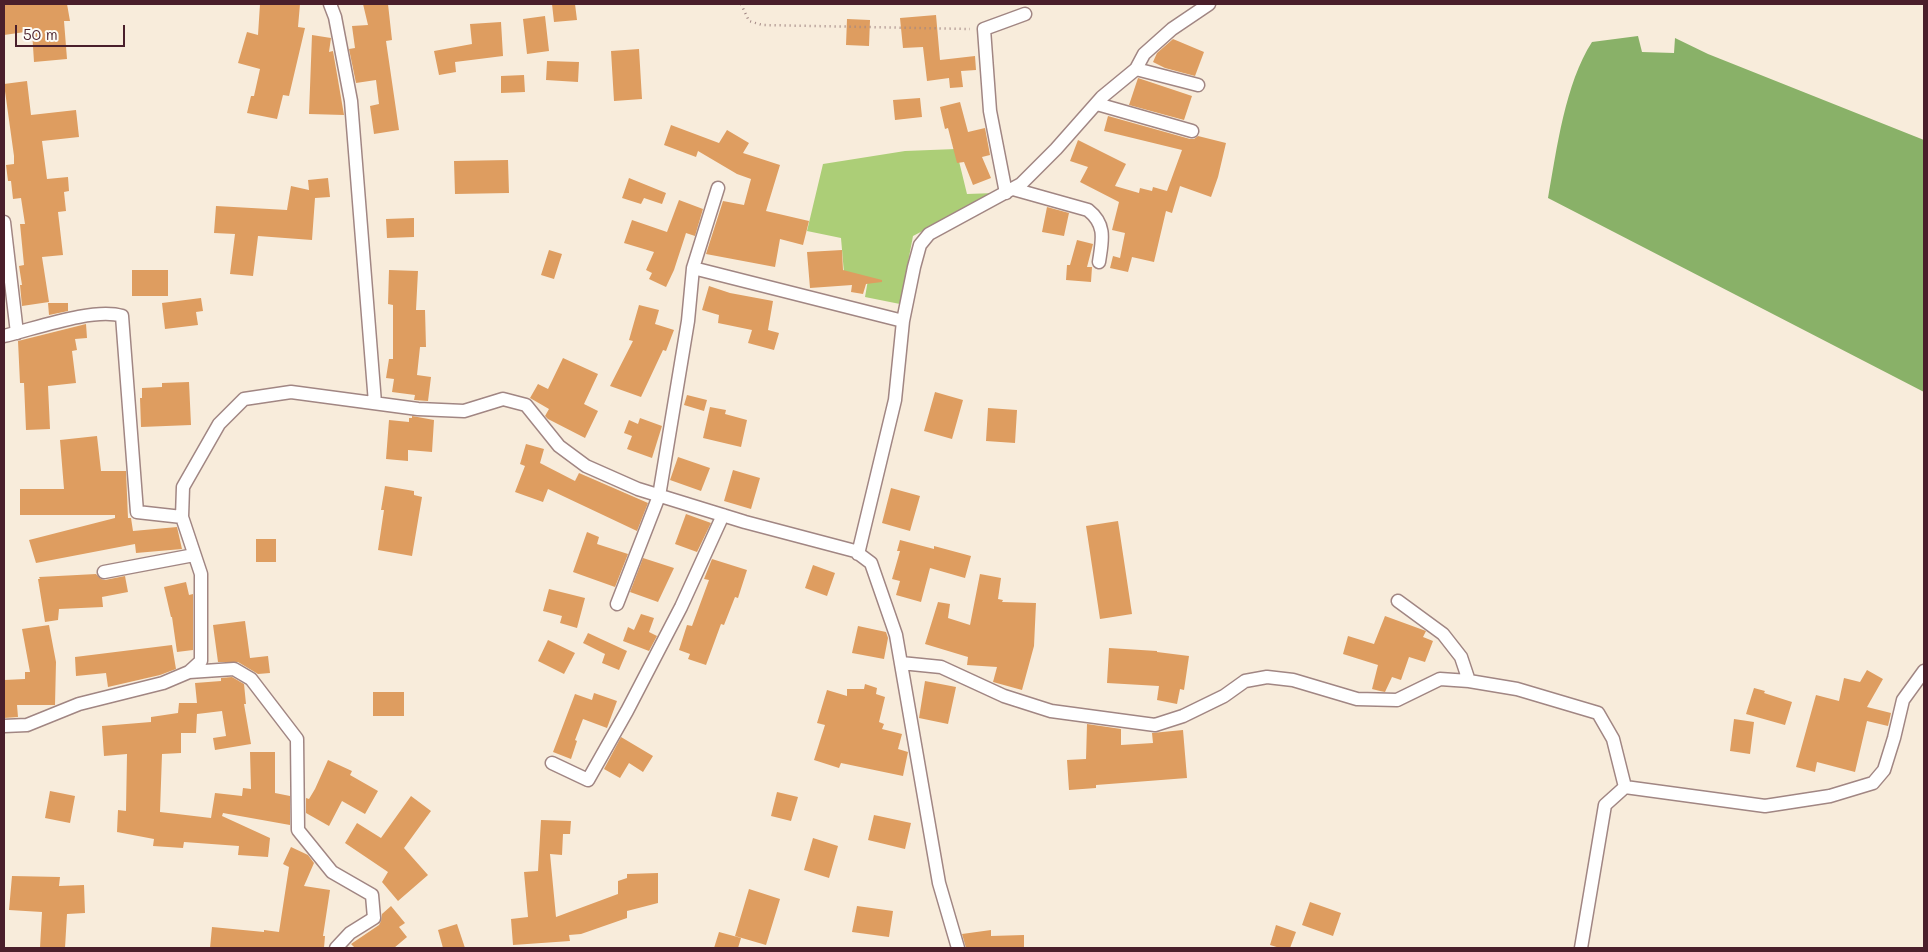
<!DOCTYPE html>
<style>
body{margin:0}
#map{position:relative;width:1928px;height:952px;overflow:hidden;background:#f8ecdb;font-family:Mali,sans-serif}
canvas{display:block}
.frame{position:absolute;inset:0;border:5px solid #4a1f2b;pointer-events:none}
.scale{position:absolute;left:15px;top:25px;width:110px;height:22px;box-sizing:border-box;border:2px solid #4a1f2b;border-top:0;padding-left:6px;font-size:15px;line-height:18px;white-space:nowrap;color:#4a1f2b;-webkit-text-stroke:4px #fdfcf7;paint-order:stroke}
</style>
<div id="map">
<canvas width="1928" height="952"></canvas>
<div class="frame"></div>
<div class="scale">50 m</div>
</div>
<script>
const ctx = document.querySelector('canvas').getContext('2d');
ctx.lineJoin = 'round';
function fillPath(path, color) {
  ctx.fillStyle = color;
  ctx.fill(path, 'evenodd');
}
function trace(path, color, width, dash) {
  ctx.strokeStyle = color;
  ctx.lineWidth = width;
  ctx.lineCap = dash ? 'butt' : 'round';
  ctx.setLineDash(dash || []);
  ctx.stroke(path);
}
const green = new Path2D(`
 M956 149 967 194 995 193 913 236 900 304 865 297 868 280 844 273 841 238 807 231 823 164 905 151Z`);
const forest = new Path2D(`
 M1638 36 1642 52 1674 53 1675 38 1708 54 1924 140V392L1548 198C1557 148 1565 84 1592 42Z`);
const building = new Path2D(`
 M4 4H67L70 21H64L67 59 34 62 32 31 4 35Z
 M260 4H300L298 27 305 28 289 96 283 95 277 119 247 113 251 96H254L260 69 238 63 247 32 258 35Z
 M363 4H388L392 40 386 41 399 130 374 134 370 106 379 104 376 80 356 83 349 49 355 48 352 26 368 25Z
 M552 4H575L577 20 554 22Z
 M936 15 940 60 975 56 976 70 961 71 963 87 950 88 949 78 927 81 923 47 903 48 900 18Z
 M545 16 549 51 527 54 523 19Z
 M847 19 870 20 869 46 846 45Z
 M501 22 503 56 455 62 456 72 439 75 434 51 472 44 470 24Z
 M312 35 331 38 329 52 333 51 344 115 309 114Z
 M1173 39 1204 52 1195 76 1165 68 1153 62 1157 53Z
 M639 49 642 99 614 101 611 51Z
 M547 61 579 62 578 82 546 80Z
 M524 75 525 92 501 93V76Z
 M1138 78 1192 96 1184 120 1129 105Z
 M27 81 31 115 76 110 79 137 42 141 47 179 68 177 69 191 64 192 66 211 58 212 63 255 42 257 49 302 22 306 20 285H22L19 266 24 265 20 224H25L21 198 13 199 11 181H8L6 165 14 164V156L4 84Z
 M920 98 922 117 895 120 893 100Z
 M960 102 968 132 985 128 990 155 982 157 991 178 973 185 964 162 957 163 948 128 945 129 940 107Z
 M1108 116 1190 139H1194L1198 136 1226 143 1218 177 1211 197 1180 186 1172 213 1166 211 1154 262 1132 257 1128 272 1110 268 1113 256 1120 258 1125 233 1112 230 1119 202 1080 182 1088 167 1070 161 1078 140 1126 164 1115 186 1139 193 1140 188 1152 191 1153 187 1167 191 1182 150 1104 131Z
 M671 125 719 143 727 130 749 143 743 153 780 165 766 211 809 221 803 245 780 239 775 267 706 254 723 201 744 205 751 179 737 174 698 151 696 157 664 145Z
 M508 160 509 193 455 194 454 161Z
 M328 178 330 197 315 198 312 240 258 236 253 276 230 274 235 234 214 233 216 206 287 210 291 186 309 190 308 180Z
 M629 178 666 193 662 204 644 198 641 204 622 198Z
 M679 200 703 209 695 236 686 233 674 270 666 287 649 279 652 273 646 270 654 252 624 243 632 220 667 232Z
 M1047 207 1069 213 1064 236 1042 232Z
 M414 218V237L387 238 386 219Z
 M1077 240 1093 244 1087 267H1092L1091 282 1066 280 1067 265H1070Z
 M549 250 562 254 554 279 541 275Z
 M842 250 843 270 882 280V282L866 284 863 294 851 292 852 285 810 288 807 252Z
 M132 270H168V296H132Z
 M389 270 418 271 416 310H425L426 347H420L417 375 431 377 428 401 414 400 415 395 392 392 394 379 386 378 389 359H393V305L388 304Z
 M709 286 730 293 773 301 768 330 779 333 774 350 748 343 752 330 718 323 719 315 702 310Z
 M201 298 203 311 196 312 198 325 165 329 162 303Z
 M48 303H68V311L49 315Z
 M639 305 659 310 655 324 674 330 666 351 663 350 641 397 610 386 633 341 629 340Z
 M86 324 87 338 75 339 77 350 72 351 76 383 48 386 50 429 26 430 24 383H20L18 341Z
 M563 358 598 374 584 404 598 411 585 438 548 419 545 416 549 409 530 398 538 384 548 389Z
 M189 382 191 425 141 427 140 398H142V388L162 387V383Z
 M935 392 963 400 952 439 924 431Z
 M687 395 707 400 704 411 684 405Z
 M710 407 726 410 725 414 747 420 741 447 703 438Z
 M988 408 1017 410 1015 443 986 441Z
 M412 416 434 420 432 452 408 450V461L386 459 389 420 409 422V418H412Z
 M640 418 662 426 652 458 627 449 632 436 624 433 629 420 638 424Z
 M97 436 101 471H126L128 518H131L133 531 177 527 182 549 136 553 135 544 36 563 29 540 115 518V515H20V489H64L60 440Z
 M526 444 544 449 540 463 575 481 579 473 648 503 637 531 548 489 543 502 515 492 525 466 520 464Z
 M678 457 710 468 701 491 670 480Z
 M733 470 760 478 751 509 724 501Z
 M385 486 414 491V495L422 497 412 556 378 550 384 510H381Z
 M891 488 920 496 910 531 882 523Z
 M686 514 711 523 697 552 675 544Z
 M1118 521 1132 614 1100 619 1086 526Z
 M587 532 599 537 597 544 628 554 615 587 573 572Z
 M256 539H276V562H256Z
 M900 540 934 549V546L971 556 965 578 930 568 921 602 896 595 900 581 892 579 900 551H897Z
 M643 558 674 568 658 602 630 592Z
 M712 559 747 570 738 598 735 597 724 625 721 624 706 665 688 659 690 654 679 650 687 625 692 626 709 580 704 579Z
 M813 565 835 573 827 596 805 588Z
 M96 574 101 579 105 580 125 576 128 592 102 597 103 607 59 609 58 620 45 622 38 579H40L39 577Z
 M980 574 1001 578 998 599 1003 600 1002 602 1036 603 1034 646 1022 690 993 682 997 667 967 665 968 657 925 644 938 602 950 604 948 618 970 625Z
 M186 582 189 595 193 594V650L177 652 172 617H171L164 587Z
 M549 589 585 598 577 628 560 623 562 616 543 611Z
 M641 614 654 618 649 632 657 636 649 651 623 641 628 627 634 630Z
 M1385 616 1426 631 1423 637 1433 641 1425 662 1409 657 1401 680 1392 677 1385 692 1380 691 1372 689 1378 665 1343 654 1348 636 1374 644Z
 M245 621 250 658 268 656 270 673 258 674 238 662H218L213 625Z
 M49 625 56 662 55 705H17L18 717 4 718V680L25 679V672H30L22 629Z
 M858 626 886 632 888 638 884 659 852 653Z
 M588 633 627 651 619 670 602 663 605 654 583 643Z
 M548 640 575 653 564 674 538 661Z
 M172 645 176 669 160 675 108 687 106 673 76 676 75 657Z
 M1109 648 1157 651V652L1189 656 1184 690 1180 689 1177 704 1157 700 1159 686 1107 683Z
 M1867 670 1883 679 1867 707 1891 713 1888 726 1867 721 1855 772 1817 762 1815 772 1796 767 1816 695 1839 701 1844 678 1860 682Z
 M232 677 244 684 246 704H244L251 744 215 750 213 738 226 736 222 711 197 714 196 733H181V753L162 754 160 812 211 818 215 793 242 796 243 788 251 789 250 752H275V793L290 796V825L223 813 222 816 270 838 268 857 238 855 239 846 184 842 183 848 153 846 154 839 117 832 118 810 126 811 127 754 104 756 102 726 151 722V717L178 713 179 703H197L195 683 221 681V678Z
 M925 681 956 687 948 724 919 718Z
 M865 684 877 688 876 694 885 697 879 722 884 724 882 729 902 734 898 749 908 752 903 776 841 763 839 768 814 760 825 725 817 723 827 690 847 696V689H864Z
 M1754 688 1765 691 1764 693 1792 702 1785 725 1746 714Z
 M373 692H404V716H373Z
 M594 693 617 701 607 728 583 719 575 740 577 741 571 759 553 752 575 694 592 700Z
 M1734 719 1754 722 1750 754 1730 751Z
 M1087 724 1121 729V745L1153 743 1152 733 1183 730 1187 778 1096 785V788L1069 790 1067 760 1086 759Z
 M621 737 653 756 643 772 629 763 620 778 604 769Z
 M328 760 352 771 350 775 378 791 365 814 342 801 329 826 306 813V798L309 799 315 789Z
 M50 791 75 796 70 823 45 818Z
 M777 792 798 797 791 821 771 816Z
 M411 796 431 811 404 848 428 875 398 901 382 882 388 872 345 843 357 823 381 838Z
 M874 815 911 823 905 849 868 840Z
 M541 820 571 821 570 834H563L562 855 550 854 556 917 618 894V881L627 878V874L658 873V903L627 911V918L581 934 569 935 570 941 513 945 511 919 528 917 524 872 538 871Z
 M813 838 838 846 829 878 804 870Z
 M291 847 308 855 314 863 304 886 330 890 323 936H325L324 948H210L212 927 264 932V930L279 932 289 867 283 864Z
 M12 876 60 877 59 886 84 885 85 913 67 914 65 948H40L42 912 9 910Z
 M749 889 780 899 766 945 735 936Z
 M1310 902 1341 913 1333 936 1302 925Z
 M391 906 405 923 399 927 407 937 394 948H355L351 944 379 925 381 921 382 914Z
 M857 906 893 911 889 937 852 932Z
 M457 924 465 948H443L438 930Z
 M1276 925 1296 932 1290 948H1280L1270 945Z
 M991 930V936L1024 935V948H966L962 934Z
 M719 932 741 938 738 948H714Z`);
const path = new Path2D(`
 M741 4 749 21 762 25 970 29`);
const minor = new Path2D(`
 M330 4 335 17 351 101 375 403
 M1136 69 1198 85
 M1097 104 1192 131
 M718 188 693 268 903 321
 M1013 189 1088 210C1107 225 1102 241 1099 262
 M1006 193 990 111 984 29 1025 14
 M4 222 17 333
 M4 336C34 329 94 307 122 316L137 512 182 517
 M858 554 895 400 903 321 914 267 920 245 929 234 1021 184 1056 149 1102 97 1136 69 1144 54 1172 29 1209 4
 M104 572 194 555
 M1398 601 1443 634 1461 657 1469 681
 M617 604 659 496 688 321 693 268
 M901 663 941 667 1004 696 1051 711 1155 725 1183 716 1224 696 1245 681 1267 677 1293 680 1357 699 1397 700 1440 679 1469 681 1517 689 1598 713 1613 739 1625 787
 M189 672 234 669 251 679 297 739 298 830 332 872 372 895 374 918 350 933 336 948
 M4 726 27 725 79 704 163 683 189 672 201 661V574L182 517 183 487 219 424 244 399 291 392 418 409 464 411 503 399 526 405 559 446 586 466 638 489 745 522 855 551 871 563 896 635 939 883 958 948
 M552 763 588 780 627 711 681 607 723 515
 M1581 948 1605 805 1625 787 1765 806 1830 796 1873 783 1884 770 1894 738 1903 700 1924 671`);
fillPath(green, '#acce77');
fillPath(forest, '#89b168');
fillPath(building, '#de9d60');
trace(minor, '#a18683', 15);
trace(path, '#a18683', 2.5, [1, 4]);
trace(minor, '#fff', 12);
</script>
